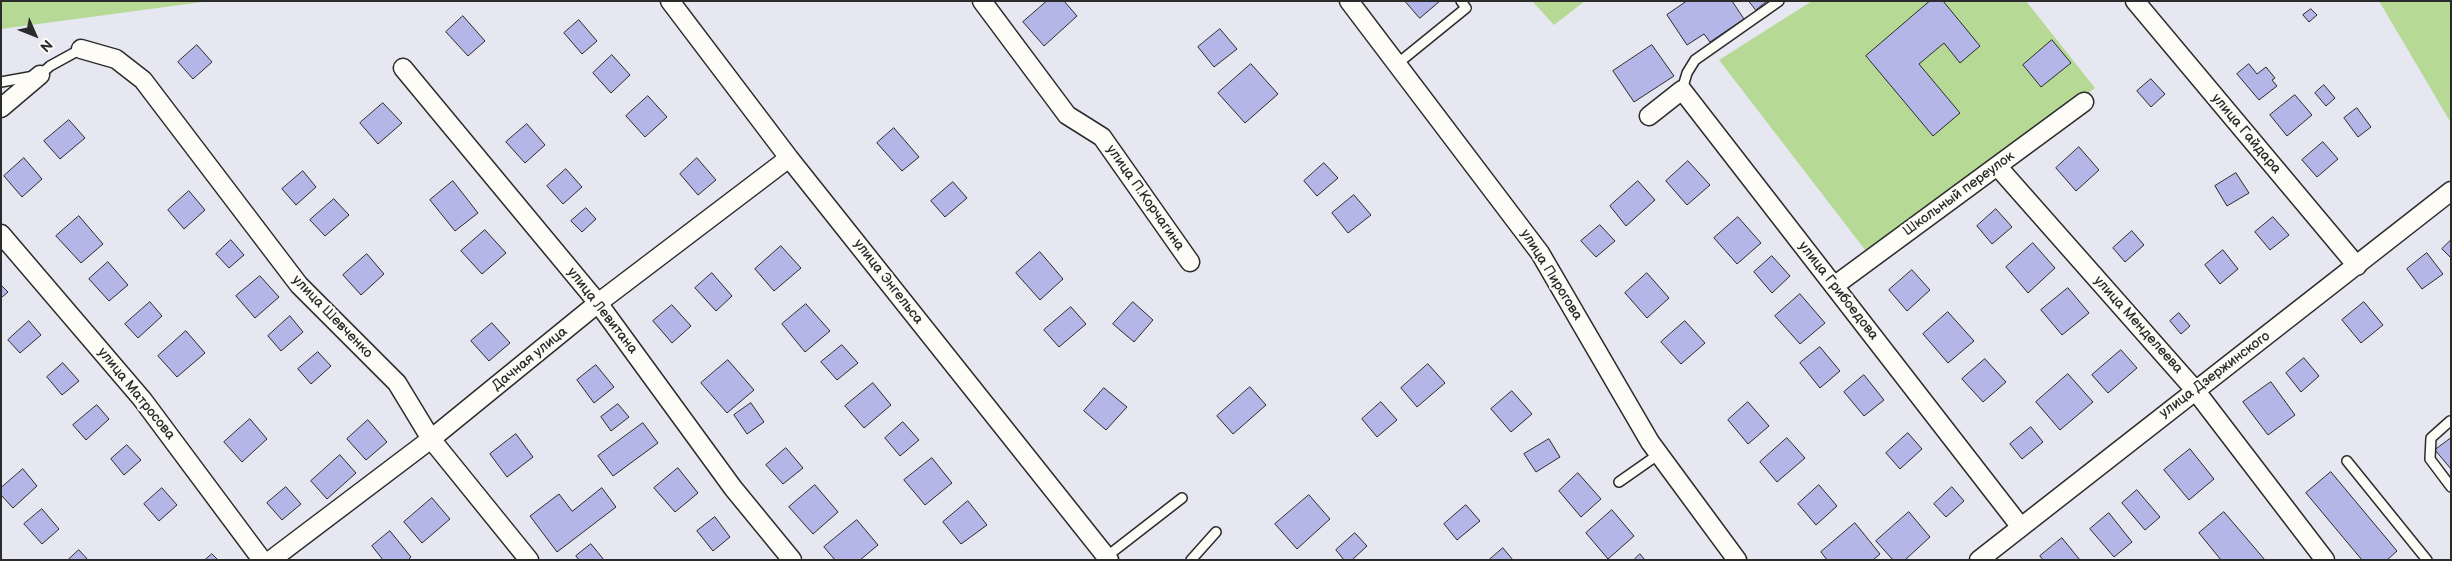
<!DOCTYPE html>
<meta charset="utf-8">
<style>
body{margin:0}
#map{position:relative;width:2452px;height:561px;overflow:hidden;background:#e7e7f2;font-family:"Balsamiq Sans",sans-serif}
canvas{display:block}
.frame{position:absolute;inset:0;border:2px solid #2b2b2b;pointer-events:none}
.north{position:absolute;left:10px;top:10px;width:50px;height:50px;-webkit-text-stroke:4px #fdfcf7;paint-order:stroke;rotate:134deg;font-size:14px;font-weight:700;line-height:20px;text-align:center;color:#2b2b2b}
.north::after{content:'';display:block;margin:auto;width:18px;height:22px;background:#2b2b2b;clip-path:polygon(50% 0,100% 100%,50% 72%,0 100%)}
</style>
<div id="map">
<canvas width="2452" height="561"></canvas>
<div class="frame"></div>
<div class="north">N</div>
</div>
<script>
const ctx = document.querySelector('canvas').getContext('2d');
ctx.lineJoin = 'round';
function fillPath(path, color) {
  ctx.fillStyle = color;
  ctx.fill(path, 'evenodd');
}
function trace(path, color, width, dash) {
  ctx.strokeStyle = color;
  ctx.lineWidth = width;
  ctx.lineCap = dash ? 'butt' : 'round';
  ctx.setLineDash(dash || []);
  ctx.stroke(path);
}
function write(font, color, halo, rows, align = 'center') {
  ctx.font = font + ' "Balsamiq Sans",sans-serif';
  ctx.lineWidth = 4.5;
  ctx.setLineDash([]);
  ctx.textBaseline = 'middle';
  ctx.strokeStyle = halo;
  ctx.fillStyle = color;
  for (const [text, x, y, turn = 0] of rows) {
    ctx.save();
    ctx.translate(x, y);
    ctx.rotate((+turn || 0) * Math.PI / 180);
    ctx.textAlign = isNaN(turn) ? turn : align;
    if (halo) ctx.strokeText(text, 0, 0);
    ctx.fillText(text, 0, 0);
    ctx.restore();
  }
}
const green = new Path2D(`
 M1 1H210L1 29Z
 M1532 1H1585L1554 25Z
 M1812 1H2026L2095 88 1869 255 1719 60Z
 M2379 1H2451V123Z`);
const building = new Path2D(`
 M1047 1H1064L1077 16 1044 46 1023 22Z
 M1405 1H1440L1420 18Z
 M1687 1H1732L1744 19 1710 42 1704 34 1687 45 1667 15Z
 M1749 1H1767L1756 10Z
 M1930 1H1943L1980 46 1960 63 1944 43 1919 64 1960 113 1933 136 1866 56Z
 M2311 9 2317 15 2309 22 2303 15Z
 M463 16 485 41 468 56 446 32Z
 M579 20 597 41 582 54 564 33Z
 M1220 29 1237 49 1214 67 1198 47Z
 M2052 40 2071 63 2041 87 2023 65Z
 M197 45 212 62 193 79 178 62Z
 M1652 45 1674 76 1634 102 1613 71Z
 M612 55 630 75 611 93 593 73Z
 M1251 64 1278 94 1245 123 1218 93Z
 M2249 64 2257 74 2266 67 2275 78 2272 80 2277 86 2259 100 2237 74Z
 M2151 79 2165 94 2151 107 2137 91Z
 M2324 85 2335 98 2326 106 2315 93Z
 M2295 95 2312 115 2287 136 2270 115Z
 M648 96 667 117 645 137 626 116Z
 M383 103 402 123 378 144 360 123Z
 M2357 108 2371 127 2358 137 2344 118Z
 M69 120 85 138 60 159 44 141Z
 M527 124 545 145 525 163 506 142Z
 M894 128 919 157 902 171 877 143Z
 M2323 142 2338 159 2317 177 2302 160Z
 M2079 147 2099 170 2076 191 2056 168Z
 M24 158 42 179 22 197 4 176Z
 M697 158 716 180 698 195 680 174Z
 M1688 161 1710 185 1687 205 1666 181Z
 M1324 163 1338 178 1317 196 1304 181Z
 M566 169 582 187 563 204 547 186Z
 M303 171 316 187 296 205 282 189Z
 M2236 173 2249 193 2227 206 2215 186Z
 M453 181 478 213 455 231 430 200Z
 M1638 181 1655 200 1626 226 1610 206Z
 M953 182 967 198 945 217 931 201Z
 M189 191 205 210 184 229 168 210Z
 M1354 195 1371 215 1348 233 1332 213Z
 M334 199 349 215 325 236 310 220Z
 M586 208 596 219 582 232 571 221Z
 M1996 209 2012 227 1992 244 1977 226Z
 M79 216 103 244 81 263 56 236Z
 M1738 217 1761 243 1737 264 1714 238Z
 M2273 217 2289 235 2270 250 2255 232Z
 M1600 225 1615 241 1596 257 1581 241Z
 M485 230 506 253 482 274 461 251Z
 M2132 231 2144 245 2125 262 2113 248Z
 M231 240 244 255 229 268 216 254Z
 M2451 240V258L2442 249Z
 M2033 243 2055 268 2028 293 2006 267Z
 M781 246 801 268 774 291 755 269Z
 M2223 250 2238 269 2220 284 2205 265Z
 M1040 252 1063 279 1040 300 1016 273Z
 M2427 253 2443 274 2422 289 2407 269Z
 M367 254 384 274 361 295 343 275Z
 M1772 256 1790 276 1772 293 1754 272Z
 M108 262 128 285 109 301 89 279Z
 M1912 270 1930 290 1907 311 1889 290Z
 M712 273 732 296 716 311 695 288Z
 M1647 273 1669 298 1647 318 1625 293Z
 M260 276 279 297 255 318 236 296Z
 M1 285 8 292 1 298Z
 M2068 288 2089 313 2062 335 2041 310Z
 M1800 294 1825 323 1800 344 1775 316Z
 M150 302 162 316 138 338 125 324Z
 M1133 302 1153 320 1134 342 1113 324Z
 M2364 302 2383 325 2361 343 2342 320Z
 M806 304 830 331 805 352 782 324Z
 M672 305 691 326 672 343 653 321Z
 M1071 307 1086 324 1059 347 1044 330Z
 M1948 312 1974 341 1948 363 1923 334Z
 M2179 313 2190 326 2181 334 2170 321Z
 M290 316 303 332 281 351 268 336Z
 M29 321 41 335 20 353 8 340Z
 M1685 321 1705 343 1681 364 1661 342Z
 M492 323 510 343 489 361 471 341Z
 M186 331 205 353 177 377 158 356Z
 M842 345 858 363 837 380 821 362Z
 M1820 347 1840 371 1820 388 1800 363Z
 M2121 350 2137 368 2108 393 2092 375Z
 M318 352 331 366 311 384 298 369Z
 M2304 358 2319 376 2301 392 2286 373Z
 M1985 359 2006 382 1983 402 1962 379Z
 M728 360 754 390 727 413 701 383Z
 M63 363 79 381 62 395 47 377Z
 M1428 364 1445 383 1417 407 1401 388Z
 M596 365 614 387 594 403 577 380Z
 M2068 374 2093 402 2060 430 2036 402Z
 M1864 375 1884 400 1864 416 1844 392Z
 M2271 382 2295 415 2268 435 2243 402Z
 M873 383 891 405 864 428 845 406Z
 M1250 387 1266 405 1233 434 1217 416Z
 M1104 388 1127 407 1106 430 1084 411Z
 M1512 391 1532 414 1511 432 1491 409Z
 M1381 402 1397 420 1377 437 1362 419Z
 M1748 402 1769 426 1748 444 1728 420Z
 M751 403 764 422 747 434 734 415Z
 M618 404 629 417 611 431 601 417Z
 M97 405 109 419 86 440 73 425Z
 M250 419 267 439 242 462 224 442Z
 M368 420 387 442 366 460 347 439Z
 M903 422 919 440 900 456 885 438Z
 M643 423 658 443 613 476 598 456Z
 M2031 427 2043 442 2022 459 2010 444Z
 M1908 433 1922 449 1900 469 1886 453Z
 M516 434 533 457 507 477 490 454Z
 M1787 438 1805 458 1777 482 1760 462Z
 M2451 438V469L2435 450Z
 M1549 439 1560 457 1536 472 1524 454Z
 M127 445 141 460 124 475 111 459Z
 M786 448 803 468 783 484 766 465Z
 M2190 449 2214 479 2189 500 2164 470Z
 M340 455 356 473 327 499 311 481Z
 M932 458 952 483 925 505 904 480Z
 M678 468 698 493 675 512 654 488Z
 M23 469 37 486 13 508 1 495V488Z
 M2331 472 2397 551 2387 560H2362L2306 493Z
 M1578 473 1601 499 1581 517 1559 491Z
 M815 485 838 512 813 534 789 507Z
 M1819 485 1837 506 1816 525 1798 504Z
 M286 487 301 504 282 520 267 503Z
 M1952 487 1964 501 1946 517 1934 504Z
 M162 488 177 505 159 521 144 504Z
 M602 488 616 507 557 552 530 516 559 494 572 511Z
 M2137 490 2160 517 2145 530 2122 503Z
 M1309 495 1330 519 1297 549 1275 524Z
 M432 498 450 519 422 543 404 522Z
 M968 501 987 525 961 544 943 522Z
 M1466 505 1480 521 1457 540 1444 524Z
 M42 509 59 529 42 544 24 524Z
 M1612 510 1634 536 1608 559 1586 533Z
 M1909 512 1930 537 1905 560H1893L1876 541Z
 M2224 512 2265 560H2221L2199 533Z
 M2109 513 2132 542 2114 557 2090 529Z
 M715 517 730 537 713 551 697 531Z
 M857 520 878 545 860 560H835L824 547Z
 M1855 523 1880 554 1873 560H1827L1821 552Z
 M390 531 411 557 408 560H383L372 546Z
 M1355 533 1367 546 1352 560H1344L1336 550Z
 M2062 538 2080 560H2043L2040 556Z
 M591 544 604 560H579L576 556Z
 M1503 548 1513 560H1489Z
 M79 550 88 560H68Z
 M212 554 218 560H205Z
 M1640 554 1645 560H1634Z`);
const service = new Path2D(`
 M1397 64 1466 8 1461 1
 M1 82 40 75 50 66 81 49
 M1682 90 1687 73 1695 60 1779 1
 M2450 421 2431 438 2430 459 2451 487
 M2347 461 2427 560
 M1619 482 1659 454
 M1106 557 1182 498
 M1191 560 1216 532`);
const minor = new Path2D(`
 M670 1 789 158 1109 560
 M982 1 1067 115 1102 137 1190 262
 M1349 1 1540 253 1650 442 1737 560
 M2135 1 2357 266
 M81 49 116 59 143 80 299 285 397 383 431 439 529 560
 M403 68 598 303 733 488 792 560
 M1 108 40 75
 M1649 116 1682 90 2020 526
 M1998 167 2195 390 2325 560
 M1 234 142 399 262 560
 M1834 286 2084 102
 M271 560 431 439 598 303 789 158
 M1979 560 2451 191`);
const streetNames = [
 ["улица Гайдара",2246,134,50],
 ["Школьный переулок",1959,194,-36],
 ["улица П.Корчагина",1145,198,55],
 ["улица Пирогова",1551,275,58],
 ["улица Энгельса",888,282,52],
 ["улица Грибоедова",1838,291,52],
 ["улица Левитана",602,311,52],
 ["улица Шевченко",332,317,46],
 ["улица Менделеева",2138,325,48],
 ["Дачная улица",530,359,-39],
 ["улица Дзержинского",2215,375,-37],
 ["улица Матросова",136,394,51]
];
fillPath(green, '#b6da95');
fillPath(building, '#b3b6e7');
trace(building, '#2b2b2b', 1);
trace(service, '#2b2b2b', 12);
trace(minor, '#2b2b2b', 21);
trace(service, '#fdfcf7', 9);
trace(minor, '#fdfcf7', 18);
write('14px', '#2b2b2b', '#fdfcf7', streetNames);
</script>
